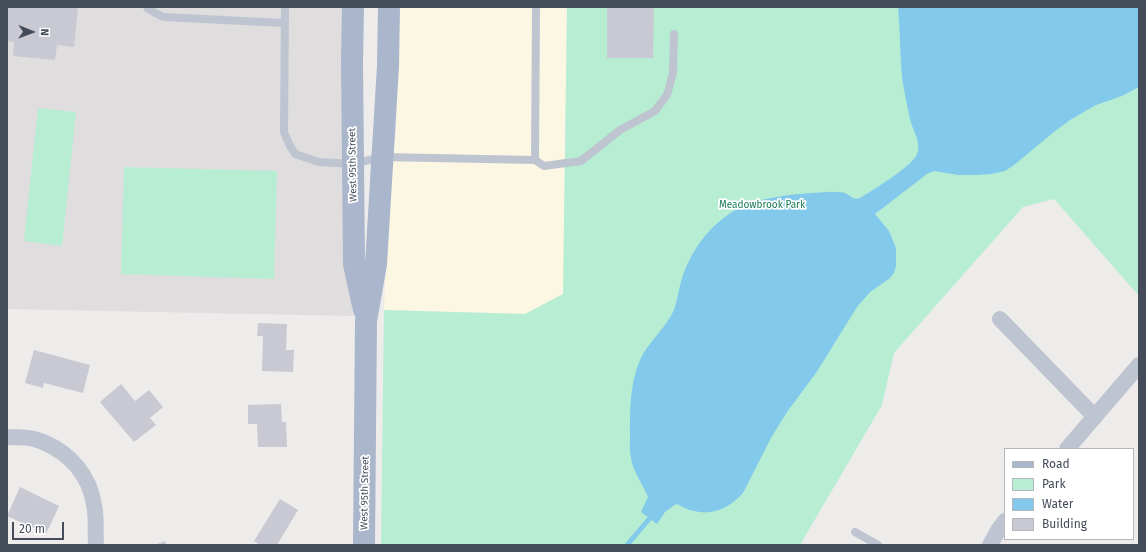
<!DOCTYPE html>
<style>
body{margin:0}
#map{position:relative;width:1146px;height:552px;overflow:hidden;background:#eeebeb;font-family:"Fira Sans",sans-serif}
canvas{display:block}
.frame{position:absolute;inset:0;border:8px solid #444c59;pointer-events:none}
.legend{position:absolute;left:1004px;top:448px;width:130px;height:92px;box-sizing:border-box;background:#fff;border:1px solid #b4b7bd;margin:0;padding:5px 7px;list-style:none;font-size:12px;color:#444c59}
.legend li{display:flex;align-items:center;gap:8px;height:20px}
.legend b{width:20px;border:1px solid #b4b7bd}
.north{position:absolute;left:12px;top:12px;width:40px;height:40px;-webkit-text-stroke:3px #fff;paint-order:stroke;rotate:91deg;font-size:11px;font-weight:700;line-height:16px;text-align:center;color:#444c59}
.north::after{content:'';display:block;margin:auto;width:14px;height:18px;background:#444c59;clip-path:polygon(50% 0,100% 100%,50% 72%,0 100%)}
.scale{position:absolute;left:12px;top:522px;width:52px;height:18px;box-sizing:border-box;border:2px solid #444c59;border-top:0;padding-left:5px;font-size:12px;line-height:14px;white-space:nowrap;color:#444c59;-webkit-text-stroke:3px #fff;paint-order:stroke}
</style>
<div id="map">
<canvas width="1146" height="552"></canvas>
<div class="frame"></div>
<ul class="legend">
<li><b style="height:5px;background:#aab6cb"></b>Road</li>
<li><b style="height:11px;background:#b7eed3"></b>Park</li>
<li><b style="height:11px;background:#83c9ec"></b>Water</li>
<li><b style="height:11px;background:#c8c9d2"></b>Building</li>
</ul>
<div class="north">N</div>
<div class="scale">20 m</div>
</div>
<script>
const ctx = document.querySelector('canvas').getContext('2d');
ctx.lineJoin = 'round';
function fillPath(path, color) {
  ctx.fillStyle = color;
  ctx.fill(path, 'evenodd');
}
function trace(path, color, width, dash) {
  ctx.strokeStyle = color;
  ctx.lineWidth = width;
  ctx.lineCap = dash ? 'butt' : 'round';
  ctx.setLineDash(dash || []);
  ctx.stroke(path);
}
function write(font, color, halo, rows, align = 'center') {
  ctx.font = font + ' "Fira Sans",sans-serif';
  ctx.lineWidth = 3.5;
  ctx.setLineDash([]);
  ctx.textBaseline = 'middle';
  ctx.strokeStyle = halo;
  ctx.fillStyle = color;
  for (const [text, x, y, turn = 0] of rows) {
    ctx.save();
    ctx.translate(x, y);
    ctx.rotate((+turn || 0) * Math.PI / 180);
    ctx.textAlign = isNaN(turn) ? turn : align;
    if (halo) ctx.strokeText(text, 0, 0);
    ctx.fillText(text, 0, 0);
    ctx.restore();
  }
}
const commercial = new Path2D(`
 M399 7H567L563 294 525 314 384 310 387 239 396 131Z`);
const education = new Path2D(`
 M7 7H348L345 189 353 316 7 309Z`);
const green = new Path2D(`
 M567 7H1139V296L1054 199 1023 207 894 353 882 405 800 545H381L384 310 525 314 563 294Z
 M38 108 76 112 62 246 24 241Z
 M124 167 277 171 274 279 121 274Z`);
const water = new Path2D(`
 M898 7H1139V87L1122 96 1096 105 1070 120 1054 132 1014 165 1005 171 991 174 977 175H958L934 171 927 174 875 214 889 231 896 248V266L894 273 889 279 870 292 857 307 816 373 787 412 771 438 743 493C731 507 713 516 694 511 687 510 682 506 676 504L665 512 657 524 641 512 648 497C643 484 633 472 631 458 629 450 630 442 630 434 630 408 630 378 643 354 652 339 666 327 674 310 678 298 679 286 683 275 694 245 714 220 743 206 765 197 788 195 811 193 819 193 827 191 835 192 839 192 844 192 847 194 852 197 853 200 860 198 873 190 909 168 916 156 923 144 913 132 910 119 907 105 904 91 902 77 900 54 900 30 898 7Z`);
const stream = new Path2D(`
 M627 545 650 518`);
const building = new Path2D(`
 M7 7H78L74 47 57 45 55 60 13 56 14 42 7 41Z
 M607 7H654L653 58H607Z
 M258 323 287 324 286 350H294L293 372 262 371 263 336H257Z
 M34 350 90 365 83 393 44 383 43 388 25 383Z
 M121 384 135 401 149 390 163 407 150 418 156 425 134 442 100 402Z
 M281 404 282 422H286L287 447H258L257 424H248V405Z
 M20 487 59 506 46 534 7 516Z
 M280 499 298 510 277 545H260L254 541Z
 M165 541 167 545H155Z`);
const service = new Path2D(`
 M147 7 148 9 163 17 284 23
 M285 7 284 132 289 144 295 154 319 162 353 164 382 157 535 160 536 7
 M535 160 544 166 581 161 620 130 655 111 667 95 673 73 674 34
 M855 532 878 545`);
const minor = new Path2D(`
 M1000 319 1095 417
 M7 437C19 437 32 437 43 442 70 453 90 476 94 505 97 518 95 532 96 545
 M1067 449 1139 365
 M990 545 999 529 1005 521`);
const primary = new Path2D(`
 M353 7 352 62 354 264 364 310
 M364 545 366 321 376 264 388 66 389 7`);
const streetNames = [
 ["West 95th Street",353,165,-91],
 ["West 95th Street",365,493,-89]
];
const parkNames = [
 ["Meadowbrook Park",762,205]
];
fillPath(commercial, '#fbf7e2');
fillPath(education, '#dfdddd');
fillPath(green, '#b7eed3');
fillPath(water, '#83c9ec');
trace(stream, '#83c9ec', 5);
fillPath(building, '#c8c9d2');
trace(service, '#bec5d1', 8);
trace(minor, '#bec5d1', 16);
trace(primary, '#aab6cb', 22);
write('10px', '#444c59', '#fff', streetNames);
write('10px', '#157954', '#fff', parkNames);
</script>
